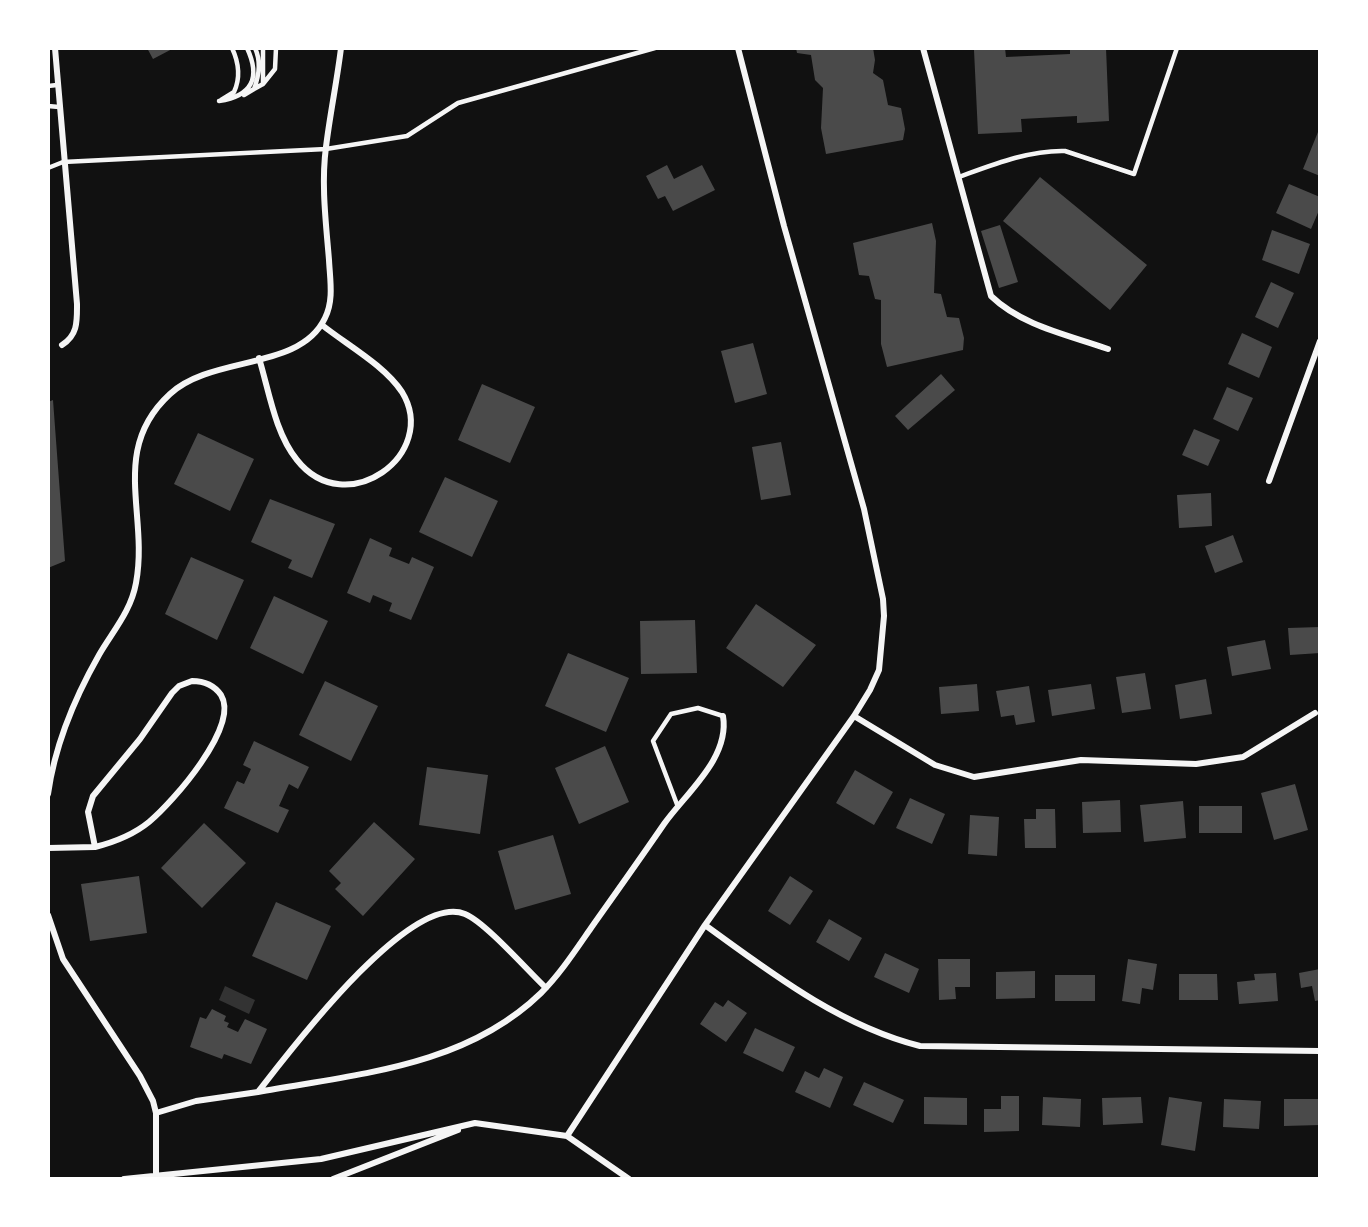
<!DOCTYPE html>
<style>
body{margin:0}
#map{position:relative;width:1368px;height:1227px;overflow:hidden;background:#111;font-family:"Varela Round",sans-serif}
canvas{display:block}
.frame{position:absolute;inset:0;border:50px solid #fff;pointer-events:none}
</style>
<div id="map">
<canvas width="1368" height="1227"></canvas>
<div class="frame"></div>
</div>
<script>
const ctx = document.querySelector('canvas').getContext('2d');
ctx.lineJoin = 'round';
function fillPath(path, color) {
  ctx.fillStyle = color;
  ctx.fill(path, 'evenodd');
}
function trace(path, color, width, dash) {
  ctx.strokeStyle = color;
  ctx.lineWidth = width;
  ctx.lineCap = dash ? 'butt' : 'round';
  ctx.setLineDash(dash || []);
  ctx.stroke(path);
}
const water = new Path2D(`
 M225 986 255 1000 249 1014 219 1000Z`);
const building = new Path2D(`
 M147 48H174L153 59Z
 M796 48H873L875 60 873 73 883 80 888 105 901 108 905 129 903 140 826 154 821 128 823 88 815 80 811 55 797 53Z
 M1005 48 1006 57 1070 54V48H1106L1109 121 1077 123V116L1021 119 1022 132 978 134 974 50Z
 M1318 132 1320 133V176L1303 169Z
 M667 165 674 179 702 165 715 190 673 211 665 196 658 199 646 176Z
 M1040 177 1147 265 1110 310 1003 221Z
 M1289 184 1320 197V208L1311 229 1276 213Z
 M932 223 936 241 934 293 941 294 947 317 959 318 964 338 963 350 887 367 881 344V300L875 299 869 276 859 275 853 243Z
 M1000 225 1018 282 999 288 981 231Z
 M1272 230 1310 244 1299 274 1262 260Z
 M1271 282 1294 293 1278 328 1255 317Z
 M1242 333 1272 347 1259 378 1228 364Z
 M753 343 767 394 735 403 721 351Z
 M941 374 955 390 908 430 895 416Z
 M482 384 535 407 510 463 458 440Z
 M1227 387 1253 398 1238 431 1213 419Z
 M53 400 65 561 48 568V402Z
 M1194 429 1220 440 1208 466 1182 455Z
 M198 433 254 459 230 511 174 484Z
 M781 442 791 495 761 500 752 447Z
 M445 477 498 501 472 557 419 532Z
 M1211 493 1212 526 1179 528 1177 495Z
 M270 499 335 524 312 578 288 568 292 560 251 542Z
 M1233 535 1243 562 1215 573 1205 546Z
 M370 538 392 548 389 556 409 564 412 557 434 567 411 620 389 611 392 603 373 595 370 603 347 593Z
 M191 557 244 580 217 640 165 614Z
 M274 596 328 621 303 674 250 648Z
 M756 604 816 645 783 687 726 648Z
 M695 620 697 673 641 674 640 621Z
 M1320 627V653L1290 655 1288 628Z
 M1265 640 1271 669 1232 676 1227 647Z
 M568 653 629 678 606 732 545 706Z
 M1145 673 1151 709 1122 713 1116 677Z
 M1206 679 1212 714 1180 719 1175 685Z
 M325 681 378 706 351 761 299 735Z
 M977 684 979 711 941 714 939 687Z
 M1091 684 1095 709 1052 716 1048 690Z
 M1029 686 1035 722 1016 725 1014 715 1001 717 996 691Z
 M254 741 309 767 298 789 289 784 279 806 289 810 278 833 224 808 237 781 244 784 251 769 243 765Z
 M605 746 629 802 579 824 555 768Z
 M427 767 488 775 480 834 419 825Z
 M855 770 893 792 874 825 836 803Z
 M1295 784 1308 830 1274 840 1261 793Z
 M910 798 945 814 932 844 896 828Z
 M1120 800 1121 832 1083 833 1082 802Z
 M1183 801 1186 838 1144 842 1140 805Z
 M1199 806H1242V833H1199Z
 M1036 809H1055L1056 848H1025L1024 819H1036Z
 M970 815 999 817 997 856 968 854Z
 M374 822 415 859 363 916 335 889 341 883 329 871Z
 M204 823 246 863 202 908 161 868Z
 M553 835 571 894 515 910 498 851Z
 M139 876 147 933 90 941 81 884Z
 M790 876 813 891 790 925 768 911Z
 M276 902 331 926 307 980 252 956Z
 M829 919 862 938 849 961 816 942Z
 M885 953 919 969 909 993 874 977Z
 M938 959H970V987H955L956 999 939 1000Z
 M1128 959 1157 964 1153 990 1142 988 1140 1004 1122 1001Z
 M1320 969V1000L1315 1001 1312 986 1301 988 1299 973Z
 M1035 971V998L996 999V972Z
 M1276 973 1278 1001 1239 1004 1237 982 1255 980 1254 974Z
 M1179 974H1217L1218 1000H1179Z
 M1055 975H1095V1001H1055Z
 M728 1000 747 1013 726 1042 700 1024 715 1002 723 1007Z
 M212 1009 226 1016 224 1021 229 1023 227 1027 238 1032 245 1019 267 1029 251 1064 224 1054 222 1059 190 1047 200 1017 206 1019Z
 M755 1028 795 1047 783 1072 743 1053Z
 M824 1068 843 1077 830 1108 795 1092 805 1071 819 1078Z
 M864 1082 904 1100 893 1123 853 1105Z
 M1001 1096H1019V1131L984 1132V1109H1001Z
 M924 1097 967 1098V1125L924 1124Z
 M1043 1097 1081 1099 1080 1127 1042 1125Z
 M1141 1097 1143 1123 1103 1125 1102 1098Z
 M1169 1097 1202 1102 1195 1151 1161 1145Z
 M1224 1099 1261 1101 1259 1129 1223 1127Z
 M1284 1099H1320V1125L1284 1126Z`);
const service = new Path2D(`
 M263 84 275 69 276 48
 M48 86 57 85
 M254 89 263 84V48
 M244 95 254 89C259 76 261 61 255 48
 M221 100 234 92C241 77 239 63 232 48
 M219 101C252 96 261 78 247 48
 M48 106 59 107
 M48 168 63 162 326 149 407 136 458 103 655 48
 M959 177C992 165 1029 150 1065 151L1134 174 1177 48
 M678 807 653 741 671 714 698 708 723 716`);
const minor = new Path2D(`
 M55 48 77 304C77 321 78 335 62 345
 M923 48 991 296C1022 326 1069 335 1108 349
 M259 358C269 391 275 433 297 460 346 522 440 454 402 392 384 365 347 345 322 325
 M1269 481 1320 341
 M192 681C203 681 214 685 221 695 240 726 173 802 149 822 133 835 115 842 95 847L88 812 93 796 140 739 172 693 179 686Z
 M854 716 935 765 974 777 1081 760 1196 764 1243 757 1315 713
 M48 794C55 744 74 699 99 655 113 631 131 611 136 583 149 514 109 450 170 394 212 355 300 371 325 318 334 300 330 280 329 260 326 223 321 184 326 147 330 114 337 81 341 48
 M48 848 95 847
 M48 915 63 959 140 1076 153 1101 156 1113V1179
 M705 925C771 973 840 1026 920 1046L1320 1051
 M258 1092C357 1074 465 1067 541 993 560 974 575 951 591 928 615 894 640 859 664 824 686 793 730 758 723 716
 M156 1113 196 1101 258 1092C290 1051 410 891 465 914 485 922 528 971 546 988
 M567 1136 705 925 854 716 870 690 879 670 884 616 883 599 864 509 784 226 738 48
 M124 1179 321 1159 475 1123 567 1136 629 1179
 M333 1179 458 1130`);
fillPath(water, '#333');
fillPath(building, '#4a4a4a');
trace(service, '#f5f5f5', 4.5);
trace(minor, '#f5f5f5', 6);
</script>
